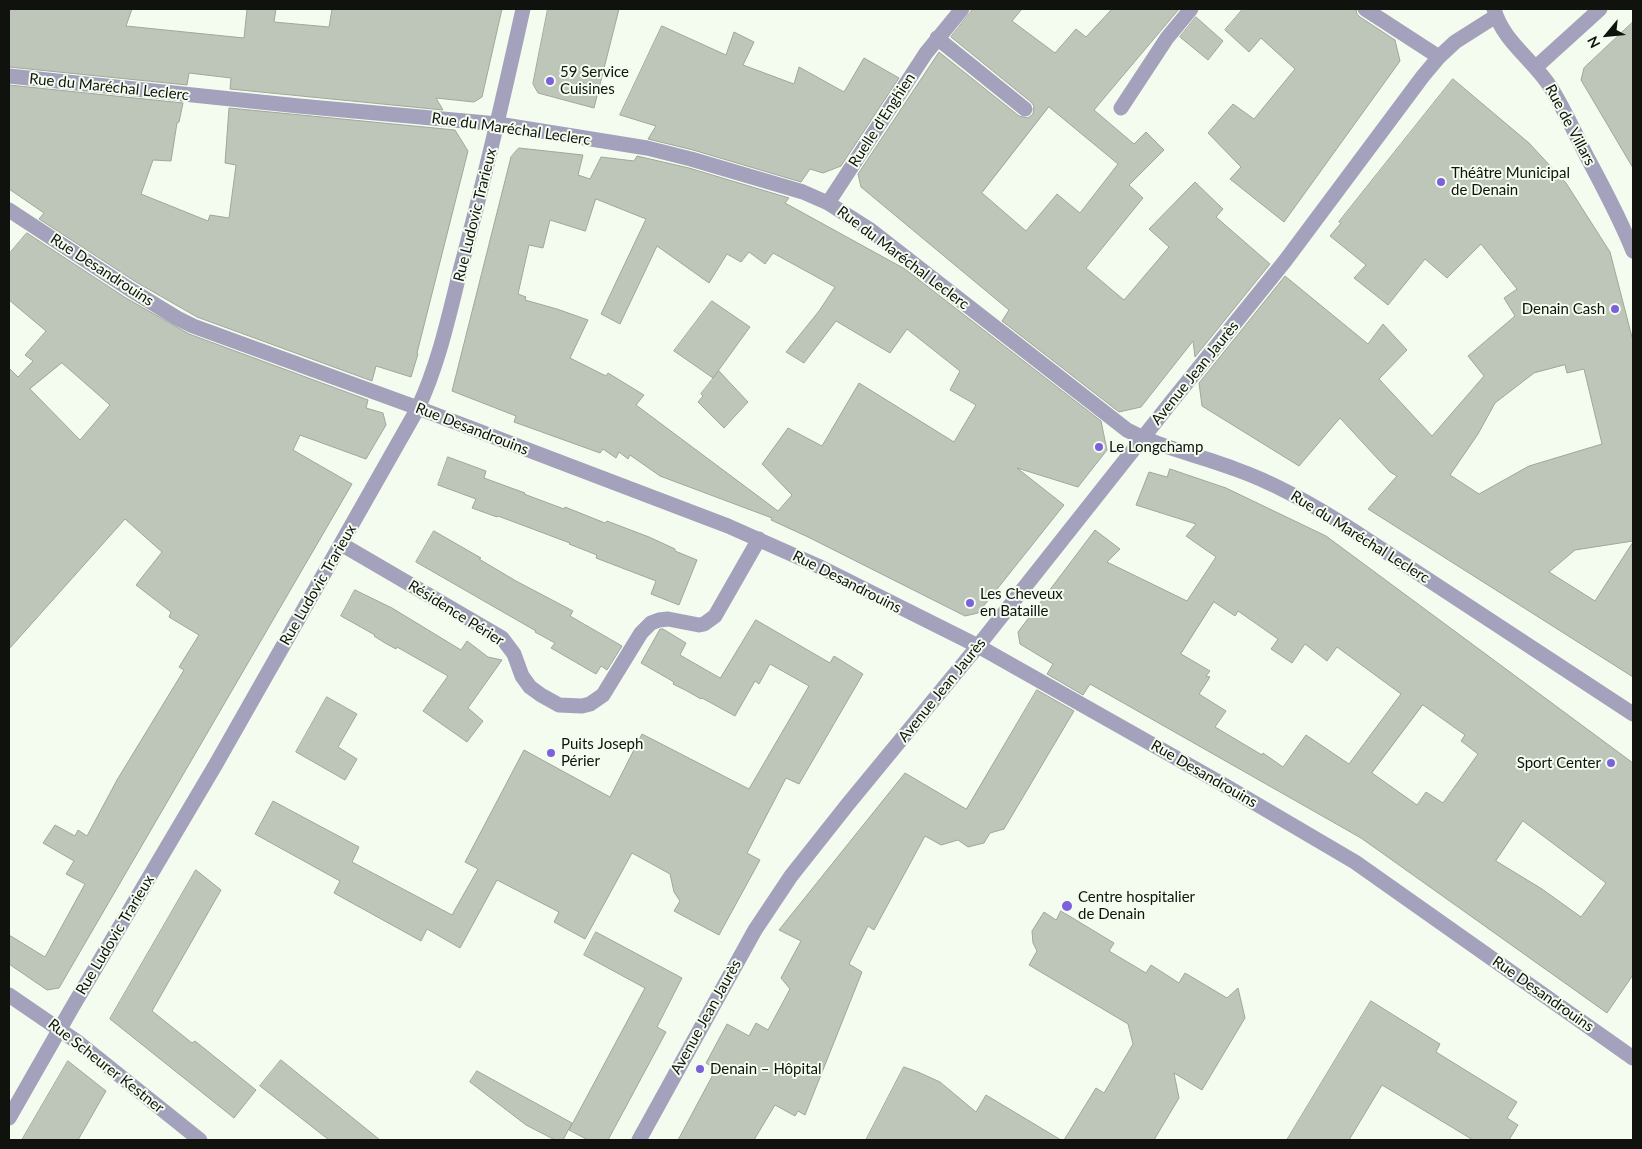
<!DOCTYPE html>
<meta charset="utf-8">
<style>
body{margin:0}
#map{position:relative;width:1642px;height:1149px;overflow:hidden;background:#f3fcee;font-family:Lato,sans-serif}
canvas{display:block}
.frame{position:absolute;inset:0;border:10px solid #10120e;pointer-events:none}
.north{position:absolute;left:1582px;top:10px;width:50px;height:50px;-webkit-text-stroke:4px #f3fcee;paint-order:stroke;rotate:242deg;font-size:14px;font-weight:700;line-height:20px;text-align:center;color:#10120e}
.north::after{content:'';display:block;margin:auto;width:18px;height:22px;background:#10120e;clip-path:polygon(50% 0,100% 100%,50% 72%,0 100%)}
</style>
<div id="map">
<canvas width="1642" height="1149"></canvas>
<div class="frame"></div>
<div class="north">N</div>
</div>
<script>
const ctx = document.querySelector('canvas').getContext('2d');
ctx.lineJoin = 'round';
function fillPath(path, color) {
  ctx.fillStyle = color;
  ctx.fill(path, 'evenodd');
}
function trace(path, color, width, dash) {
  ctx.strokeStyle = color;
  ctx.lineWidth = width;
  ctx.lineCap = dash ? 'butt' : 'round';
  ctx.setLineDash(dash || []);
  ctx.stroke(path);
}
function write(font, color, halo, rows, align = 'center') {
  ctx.font = font + ' Lato,sans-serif';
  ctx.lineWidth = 4;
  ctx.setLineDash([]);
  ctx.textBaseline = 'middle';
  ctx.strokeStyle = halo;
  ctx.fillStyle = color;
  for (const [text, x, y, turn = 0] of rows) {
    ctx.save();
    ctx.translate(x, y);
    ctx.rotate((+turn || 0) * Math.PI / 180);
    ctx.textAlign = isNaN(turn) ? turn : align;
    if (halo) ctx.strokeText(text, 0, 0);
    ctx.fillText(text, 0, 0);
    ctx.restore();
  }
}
const building = new Path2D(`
 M9 9H132L126 26 244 38 247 9H276L274 22 329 27 332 9H502L482 97 474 102 436 98 443 110 230 89 231 78 189 73 187 85 9 67Z
 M548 9H619L594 108 538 93 533 84Z
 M973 9H1022L1012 21 1055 53 1076 29 1086 37 1112 9H1179L1094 110 1134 144 1146 132 1164 150 1129 185 1143 198 1086 268 1124 300 1169 247 1149 229 1195 182 1223 209 1216 217 1270 264 1195 357 1193 341 1141 407 1119 412 1002 321 1009 310 861 187 858 174 939 52 1019 116 1028 118 1033 114 1034 106 1031 102 951 37ZM1049 107 1118 164 1080 213 1057 194 1026 231 982 193Z
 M1243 9H1356L1357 14 1360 17 1395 40 1400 61 1284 222 1230 179 1241 167 1208 133 1233 104 1254 119 1295 69 1261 38 1249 52 1225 30Z
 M1196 17 1223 41 1208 60 1180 37Z
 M1633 22V168L1581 80 1584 68Z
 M662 26 726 55 734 32 754 42 743 65 794 84 799 67 844 92 864 58 899 78 841 166 823 173 810 169 801 182 693 150 648 139 656 126 620 115Z
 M1453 79 1529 143 1566 183 1610 252 1633 341V541L1575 550 1549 572 1595 601 1633 542V677L1368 509 1397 476 1390 472 1340 418 1299 466 1202 406 1199 383 1285 276 1368 344 1383 324 1407 350 1379 379 1432 436 1484 376 1468 356 1515 316 1504 298 1517 289 1481 244 1447 278 1425 259 1388 305 1354 278 1366 265 1330 236 1341 223 1339 222ZM1565 365 1567 373 1584 369 1602 444 1529 466 1479 494 1450 475 1478 434 1495 403 1534 373Z
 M9 85 183 103 179 122 177 123 171 161 153 160 141 194 208 221 210 215 229 218 236 165 225 163 229 108 455 130 468 151 417 353 418 354 411 377 376 366 372 381 197 317 136 282 39 219 44 213 9 189Z
 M519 148 583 155 578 175 590 179 601 157 634 161 637 156 689 168 789 198 785 203 905 269 1101 421 1107 450 1078 487 1017 468 1064 505 978 613 965 616 808 537 771 520 772 518 660 476 630 455 628 459 619 452 616 458 603 449 600 453 514 422 516 416 452 391 511 157ZM596 199 646 219 601 314 620 324 657 246 709 283 727 254 741 262 749 252 765 264 773 253 835 287 819 311 786 352 804 363 836 321 890 353 907 329 960 371 950 390 976 405 954 442 859 383 822 446 788 428 762 464 792 495 778 511 636 405 644 395 608 373 606 376 570 358 588 320 557 309 525 300 526 297 518 294 529 245 543 248 550 220 585 231Z
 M27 233 126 298 189 334 368 400 366 408 383 413 386 425 366 459 300 435 293 450 352 484 59 988 47 990 9 964V935L45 957 85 884 66 874 74 861 43 843 55 825 75 836 78 830 87 836 117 780 184 670 179 667 199 635 169 617 171 612 136 585 162 552 125 519 9 649V368L18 377 33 361 25 355 46 331 9 300V254ZM62 363 110 405 80 440 30 389Z
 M712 301 750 327 713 378 674 351Z
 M719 371 748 402 724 428 698 402 703 396 701 394Z
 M448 457 486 471 484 478 525 493 524 494 564 509 565 507 605 523 607 521 649 537 675 549V551L697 560 679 605 651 594 656 581 596 558 597 555 569 544 570 543 498 516 497 517 472 508 476 499 438 485Z
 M1170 469 1226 488 1326 536 1633 763V975L1607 1013 1361 838 1090 684 1083 695 1047 674 1053 664 1020 644 1018 632 1095 530 1120 549 1107 562 1187 601 1216 557 1186 536 1196 524 1136 505 1149 472 1167 477ZM1214 602 1235 616 1238 611 1278 639 1271 649 1292 663 1305 644 1327 661 1337 647 1401 694 1349 764 1306 735 1283 767 1263 753 1262 755 1215 727 1226 711 1199 694 1210 677 1206 676 1210 671 1181 654ZM1423 705 1465 735 1461 741 1478 754 1443 803 1426 792 1417 805 1372 773ZM1523 821 1606 883 1581 917 1542 889 1496 861Z
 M434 531 481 558 479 559 516 581 573 611 570 616 622 646 607 670 601 666 596 674 551 648 555 643 535 632 536 631 416 562Z
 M355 590 392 608 461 650 467 641 488 657 502 660 468 708 483 721 467 742 423 711 448 676 397 647 396 649 385 643 374 636 375 635 341 616Z
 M756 620 830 663 834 656 863 674 799 784 786 778 747 853 760 860 719 935 674 911 680 901 674 892 670 874 632 853 585 939 554 922 559 912 497 880 460 948 427 929 421 941 334 893 340 881 255 834 273 801 359 847 352 862 452 915 478 869 465 862 524 750 610 797 642 734 749 789 809 686 770 664 759 684 755 681 735 716 702 698 701 699 687 691 673 684 674 682 641 663 660 629H663L686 643 680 655 720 678Z
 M1037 690 1074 711 1004 829 990 833 984 843 968 847 958 840 941 845 925 836 874 930 868 926 849 964 862 972 805 1115 798 1111 795 1116 775 1105 754 1140H678L716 1069 706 1063 727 1024 749 1036 756 1023 768 1030 790 989 781 978 801 941 779 930 905 773 966 809Z
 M327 697 357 714 338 747 357 759 345 780 296 752Z
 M196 870 221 890 152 1011 192 1043 195 1041 256 1090 234 1118 110 1019Z
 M1061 911 1114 943 1109 951 1146 973 1151 965 1179 983 1185 973 1227 998 1238 988 1245 1018 1202 1090 1174 1073 1179 1098 1154 1140H1064L1096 1088 1104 1093 1133 1044 1128 1024 1029 965 1037 951 1033 943 1032 931 1044 912 1056 920Z
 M596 932 682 978 657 1027 666 1032 608 1140H588L569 1130 645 988 584 955Z
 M1371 1001 1440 1044 1436 1052 1517 1102 1507 1118 1518 1125 1509 1140H1473L1382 1085 1349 1140H1287Z
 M281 1060 312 1085 380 1140H329L260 1086Z
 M68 1061 106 1091 78 1140H22Z
 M904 1067 918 1072 940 1082 976 1112 986 1095 1061 1140H866Z
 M477 1071 572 1123 563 1140H555L526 1125 470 1082Z`);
const minor = new Path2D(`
 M1365 9 1439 57
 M1494 9C1503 42 1534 60 1551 88 1564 109 1575 133 1586 155 1603 187 1620 218 1633 251
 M937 38 1025 109
 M1536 67 1600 9
 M9 76 299 106 498 124 647 148 691 159 803 192 828 203 869 229 1127 430C1161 448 1199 455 1235 469 1278 484 1317 507 1354 531L1633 714
 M1121 108 1167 38 1191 9
 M828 203 926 53 962 9
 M9 210 131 290 177 318 193 326 418 408 728 526 818 566 978 646 1224 785 1355 862 1633 1058
 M341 544 502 638 514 654 522 676 530 687 541 695 559 705 582 706 590 704 603 695 641 633 651 623 659 620 668 619 699 625 704 624 715 616 759 539
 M9 995 79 1043 200 1140
 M9 1118 73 1006 216 764 418 408C439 363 449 315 461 267 484 181 504 95 523 9
 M639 1140 755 930 791 876 848 804 978 646 1172 401 1285 261 1423 76 1439 57 1455 42 1496 16`);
const markers = [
 [550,81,5,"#7d61dc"],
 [1441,182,5,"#7d61dc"],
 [1615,309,5,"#7d61dc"],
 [1099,447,5,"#7d61dc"],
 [970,603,5,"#7d61dc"],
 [551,753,5,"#7d61dc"],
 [1611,763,5,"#7d61dc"],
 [1067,906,6,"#7d61dc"],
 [700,1069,5,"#7d61dc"]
];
const poiNames = [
 ["59 Service",560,72],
 ["Cuisines",560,89],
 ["Théâtre Municipal",1451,173],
 ["de Denain",1451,190],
 ["Denain Cash",1605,309,"right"],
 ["Le Longchamp",1109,447],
 ["Les Cheveux",980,594],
 ["en Bataille",980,611],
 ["Puits Joseph",561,744],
 ["Périer",561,761],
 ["Sport Center",1601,763,"right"],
 ["Centre hospitalier",1078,897],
 ["de Denain",1078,914],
 ["Denain – Hôpital",710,1069]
];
const streetNames = [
 ["Rue du Maréchal Leclerc",109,87,6],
 ["Ruelle d'Enghien",882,120,-57],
 ["Rue de Villars",1570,125,62],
 ["Rue du Maréchal Leclerc",511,129,8],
 ["Rue Ludovic Trarieux",475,215,-76],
 ["Rue du Maréchal Leclerc",903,258,37],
 ["Rue Desandrouins",102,270,33],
 ["Avenue Jean Jaurès",1195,373,-51],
 ["Rue Desandrouins",472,429,21],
 ["Rue du Maréchal Leclerc",1360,537,32],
 ["Rue Desandrouins",847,582,27],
 ["Rue Ludovic Trarieux",318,585,-60],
 ["Résidence Périer",456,613,32],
 ["Avenue Jean Jaurès",942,690,-51],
 ["Rue Desandrouins",1204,774,30],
 ["Rue Ludovic Trarieux",115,935,-59],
 ["Rue Desandrouins",1543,994,35],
 ["Avenue Jean Jaurès",706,1017,-61],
 ["Rue Scheurer Kestner",106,1066,38]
];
fillPath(building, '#bec6b9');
trace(building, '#9fa79b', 1);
trace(minor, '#a3a1bb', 15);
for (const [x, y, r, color] of markers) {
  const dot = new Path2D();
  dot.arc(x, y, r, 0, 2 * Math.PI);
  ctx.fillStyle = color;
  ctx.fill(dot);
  trace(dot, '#f3fcee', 2);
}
write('15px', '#10120e', '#f3fcee', poiNames, 'left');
write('15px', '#10120e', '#f3fcee', streetNames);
</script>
